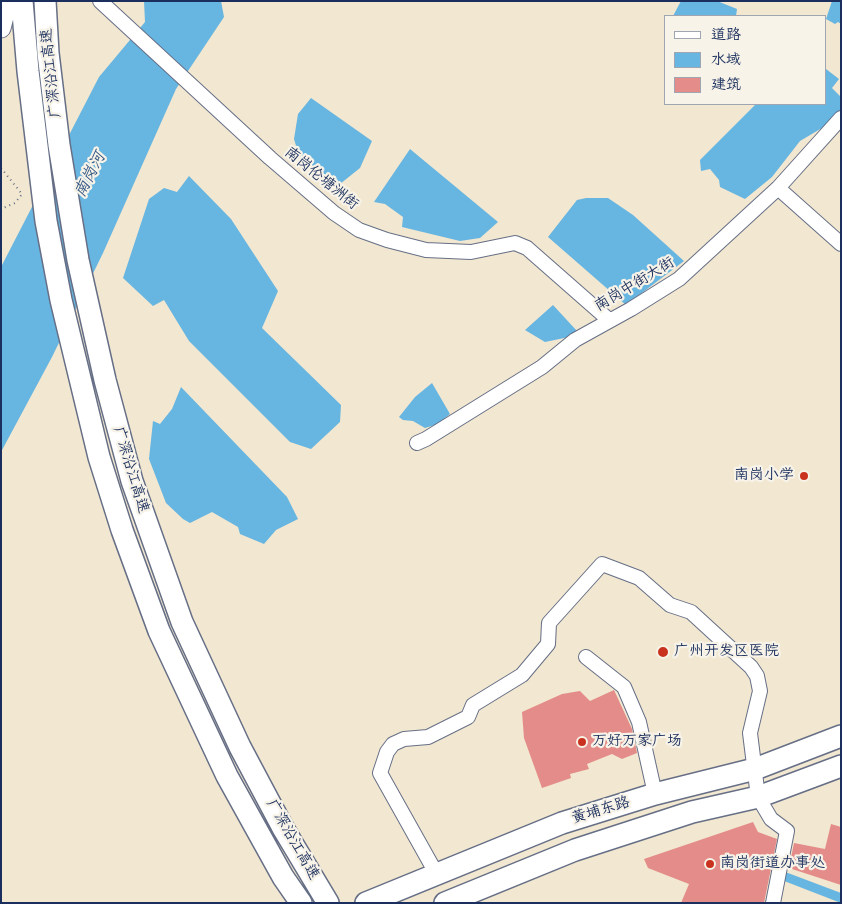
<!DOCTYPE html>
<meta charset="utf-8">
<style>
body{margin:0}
#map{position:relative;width:842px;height:904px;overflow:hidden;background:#f2e7d0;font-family:Mynerve,"LXGW WenKai TC",sans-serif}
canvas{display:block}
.frame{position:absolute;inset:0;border:2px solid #1b2f5e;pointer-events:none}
.legend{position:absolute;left:664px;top:15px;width:162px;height:90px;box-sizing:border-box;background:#f7f3e8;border:1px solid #9fa5b1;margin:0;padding:6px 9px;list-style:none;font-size:15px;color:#1b2f5e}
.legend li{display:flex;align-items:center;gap:10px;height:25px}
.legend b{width:25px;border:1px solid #9fa5b1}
</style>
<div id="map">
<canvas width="842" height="904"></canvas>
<div class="frame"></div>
<ul class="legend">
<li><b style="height:6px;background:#fff"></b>道路</li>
<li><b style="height:14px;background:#67b5e1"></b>水域</li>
<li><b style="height:14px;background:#e38c89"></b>建筑</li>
</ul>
</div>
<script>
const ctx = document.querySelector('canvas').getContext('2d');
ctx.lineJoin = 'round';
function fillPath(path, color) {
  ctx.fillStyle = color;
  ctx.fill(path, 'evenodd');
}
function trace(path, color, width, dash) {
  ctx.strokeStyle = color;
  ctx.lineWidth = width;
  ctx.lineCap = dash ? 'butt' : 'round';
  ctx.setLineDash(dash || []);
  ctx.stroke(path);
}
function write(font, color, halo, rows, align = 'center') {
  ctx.font = font + ' Mynerve,"LXGW WenKai TC",sans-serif';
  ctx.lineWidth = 4.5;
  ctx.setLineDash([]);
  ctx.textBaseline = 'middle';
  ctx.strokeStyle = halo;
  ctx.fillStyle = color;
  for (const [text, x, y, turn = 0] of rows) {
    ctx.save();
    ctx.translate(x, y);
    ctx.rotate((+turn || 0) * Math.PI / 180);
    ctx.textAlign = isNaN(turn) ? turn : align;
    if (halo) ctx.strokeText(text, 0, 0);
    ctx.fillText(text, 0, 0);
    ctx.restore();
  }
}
const water = new Path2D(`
 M144 1H221L224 17 176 89 103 253 52 357 1 452V267L99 77 145 22Z
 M681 1H717L737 9 736 16H673Z
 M832 1H841V24L838 22 835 24 826 19Z
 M826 69 839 79 832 88 841 97V113L827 125 800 141 772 177 745 199 720 187 719 180 710 169 701 171 700 160 756 104H826Z
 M311 98 372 141 360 168 340 184 300 159 294 139 298 114Z
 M410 149 498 222 480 238 460 241 402 227 403 217 385 204 374 202Z
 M189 176 231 219 278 291 262 328 341 405 340 422 311 449 290 442 189 341 164 300 153 306 123 278 149 199 164 188 177 192Z
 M586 198H608L633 215 684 261 626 305 548 237 577 200Z
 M553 305 577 331 569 337 545 342 525 330Z
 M432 383 450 414 438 424 425 428 413 421 403 420 399 417 415 397Z
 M181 387 287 497 298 519 276 530 264 544 240 534 238 527 212 512 190 523 183 519 166 503 149 459 153 421 160 424 172 409Z
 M780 870 841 893V903L779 879Z`);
const building = new Path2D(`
 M614 690 632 729 637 753 622 759 612 754 587 764 589 769 570 774 571 778 542 788 524 738 522 712 562 694 580 691 590 701Z
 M753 822 758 832 777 839 764 903H681L689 884 648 868 644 859Z
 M831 824 841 827V885L789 868 794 843 825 849Z`);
const path = new Path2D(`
 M1 168 22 194 15 203 1 209`);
const minor = new Path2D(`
 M100 1 270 158 334 213 359 230 387 240 426 250 471 252 515 243 527 248 609 320
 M778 188 841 244
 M417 443 426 439 542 367 575 340 631 309 679 279 778 188 841 118
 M586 657 624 687 639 722 655 794
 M436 873 380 773 387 752 393 744 404 739 428 737 468 717 473 705 522 675 548 644 549 623 602 564 639 578 670 605 691 612 751 667 757 676 760 691 750 733 758 797 771 819 787 831 773 903`);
const major = new Path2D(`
 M1 28 8 1`);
const highway = new Path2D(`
 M22 1 28 71 46 221 61 300 99 457 122 530 159 631 227 776 283 877 301 903
 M45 1 48 53 59 145 78 260 105 380 132 481 182 622 240 747 283 828 328 903
 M366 903 562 823 655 794 755 769 841 736
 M445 903 575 850 692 812 758 797 841 766`);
const markers = [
 [804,476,5,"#c8321e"],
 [663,652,6,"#c8321e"],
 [582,742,5,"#c8321e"],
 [710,864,5,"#c8321e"]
];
const streetNames = [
 ["广深沿江高速",52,73,-96],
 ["南岗伦塘洲街",321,179,39],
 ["南岗中街大街",635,285,-31],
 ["广深沿江高速",130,470,73],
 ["黄埔东路",601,811,-17],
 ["广深沿江高速",292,840,60]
];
const poiNames = [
 ["南岗小学",794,476,"right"],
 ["广州开发区医院",674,652],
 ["万好万家广场",592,742],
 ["南岗街道办事处",720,864]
];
const waterNames = [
 ["南岗河",91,175,-63]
];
fillPath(water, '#67b5e1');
fillPath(building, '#e38c89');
trace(minor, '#666f86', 16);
trace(major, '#666f86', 21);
trace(highway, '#666f86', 24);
trace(path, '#666f86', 2, [1, 4]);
trace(minor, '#fff', 14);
trace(major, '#fff', 19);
trace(highway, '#fff', 21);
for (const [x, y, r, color] of markers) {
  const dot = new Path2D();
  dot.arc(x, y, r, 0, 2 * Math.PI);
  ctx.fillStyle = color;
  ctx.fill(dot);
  trace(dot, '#f7f3e8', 2);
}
write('15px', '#1b2f5e', '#f7f3e8', streetNames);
write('15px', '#1b2f5e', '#f7f3e8', poiNames, 'left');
write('italic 16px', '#325785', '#f7f3e8', waterNames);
</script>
